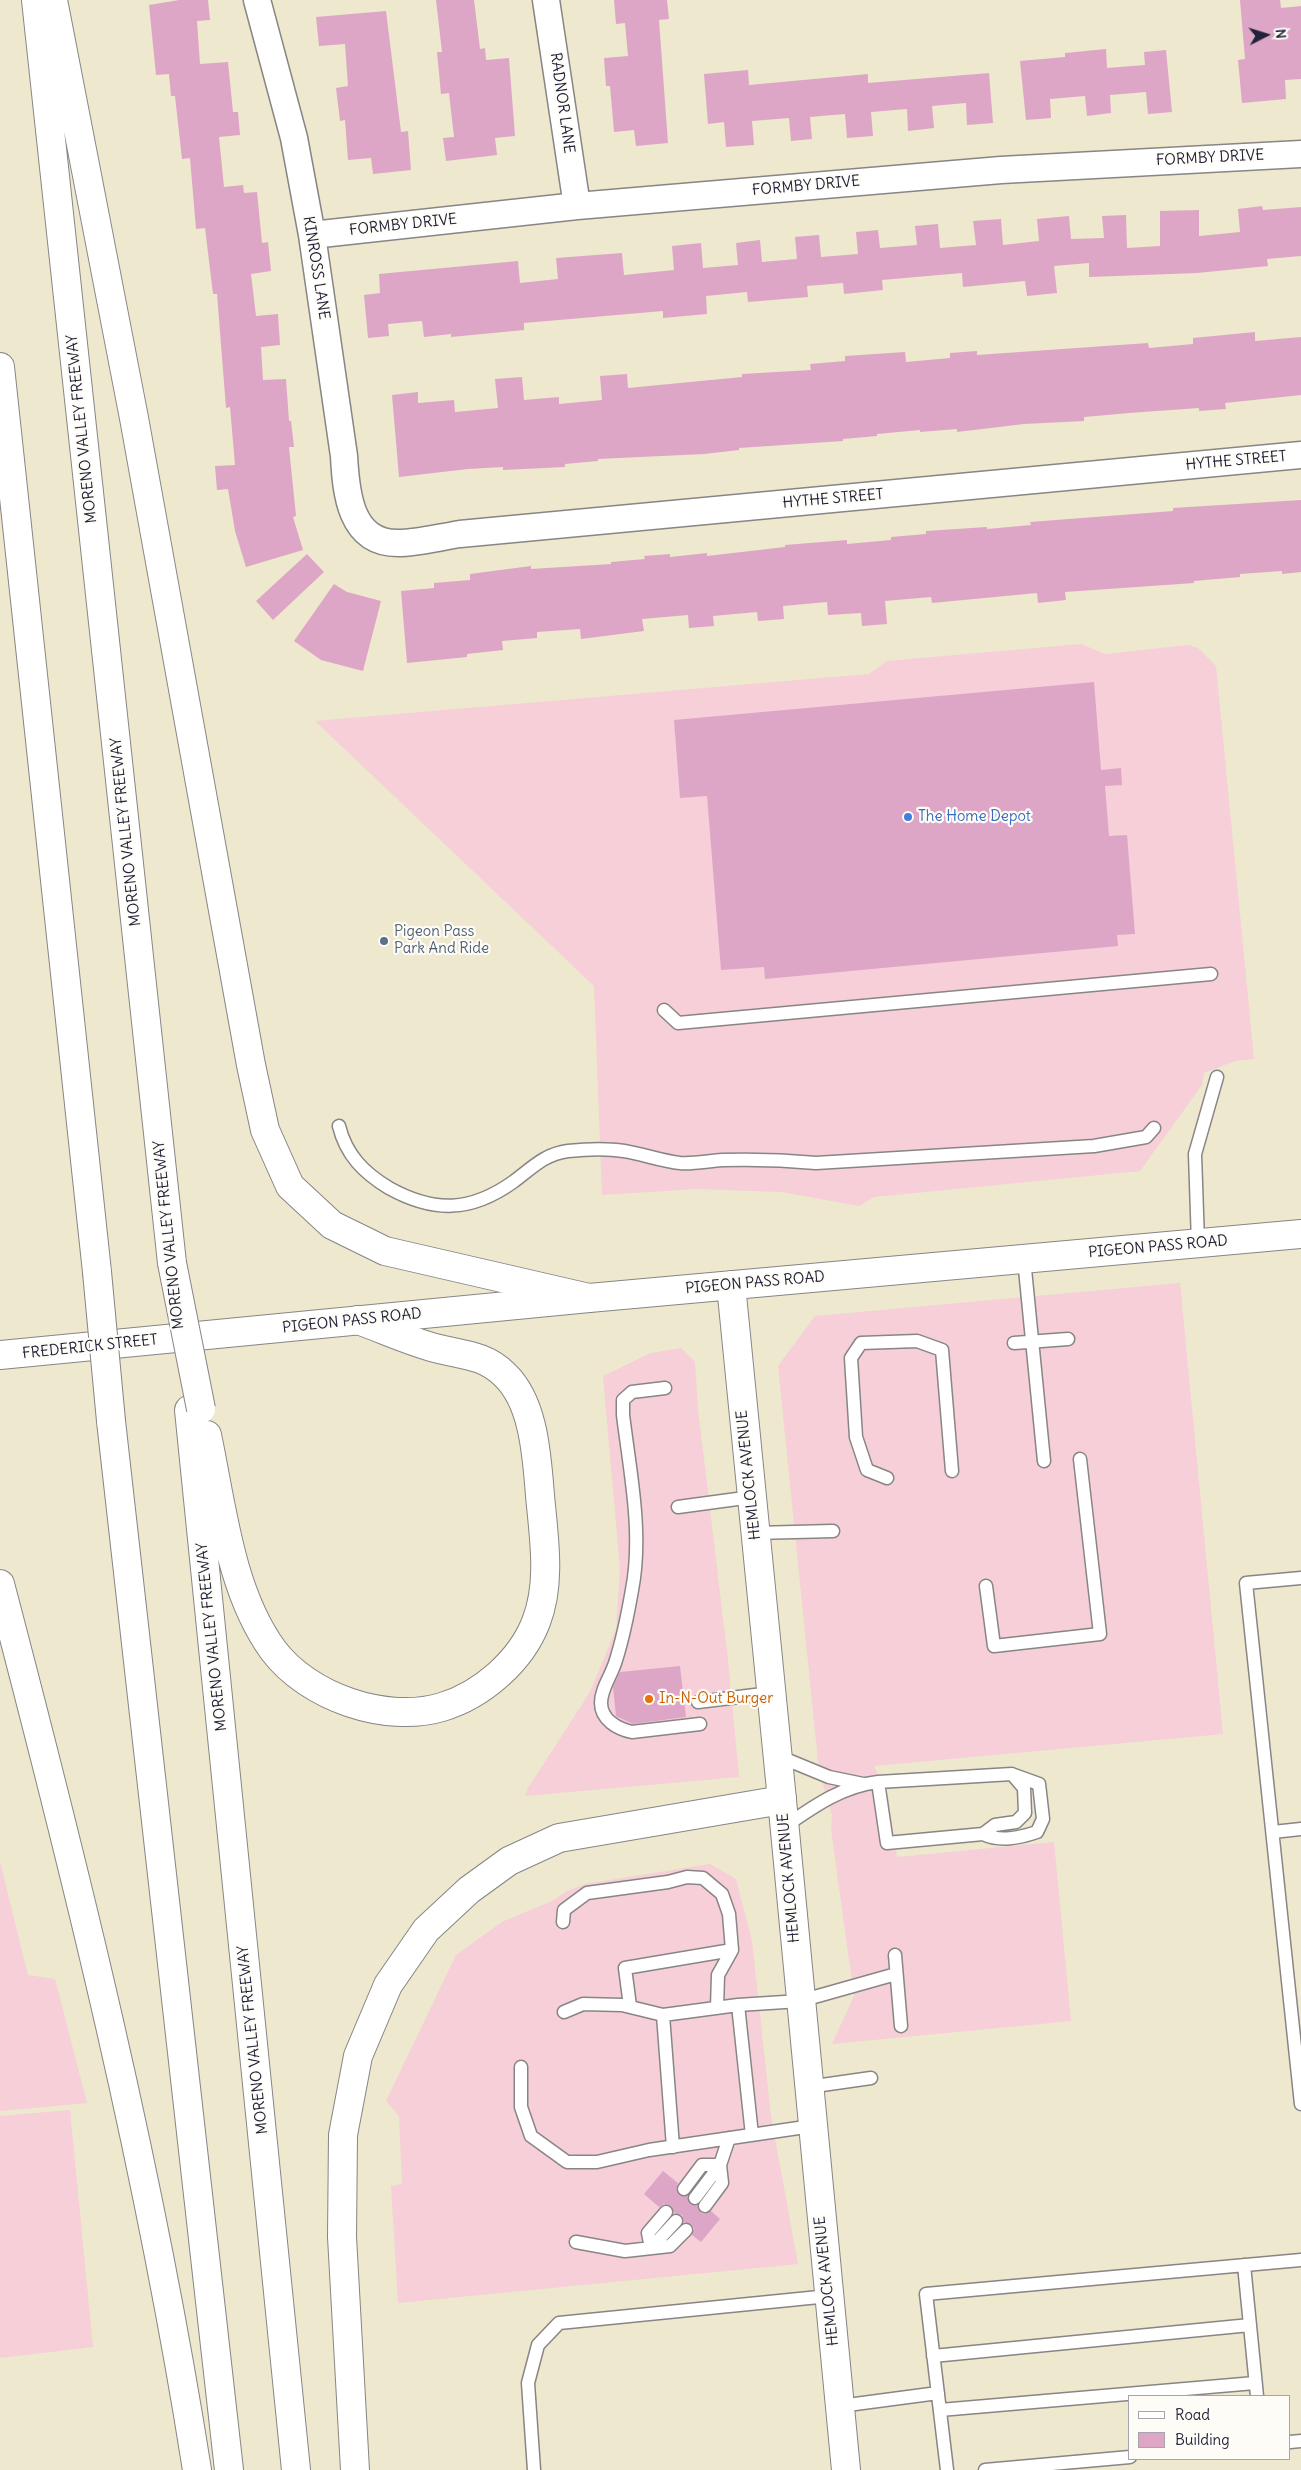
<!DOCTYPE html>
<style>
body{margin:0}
#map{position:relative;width:1301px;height:2470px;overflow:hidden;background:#ede8ce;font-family:Delius,sans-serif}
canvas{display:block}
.legend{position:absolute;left:1128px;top:2395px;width:162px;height:65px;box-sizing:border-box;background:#fdfcf7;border:1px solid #a5a5ac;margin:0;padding:6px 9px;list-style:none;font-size:15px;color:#22223b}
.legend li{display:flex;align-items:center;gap:10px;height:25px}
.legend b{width:25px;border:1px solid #a5a5ac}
.north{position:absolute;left:1241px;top:10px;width:50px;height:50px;-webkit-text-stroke:4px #fdfcf7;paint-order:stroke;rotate:85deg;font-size:14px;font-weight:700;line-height:20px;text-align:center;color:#22223b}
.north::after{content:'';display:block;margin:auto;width:18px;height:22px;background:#22223b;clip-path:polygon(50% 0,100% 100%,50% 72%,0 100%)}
</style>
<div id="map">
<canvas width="1301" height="2470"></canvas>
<ul class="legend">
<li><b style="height:6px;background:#fff"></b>Road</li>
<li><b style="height:14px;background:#dea6c6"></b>Building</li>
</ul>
<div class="north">N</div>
</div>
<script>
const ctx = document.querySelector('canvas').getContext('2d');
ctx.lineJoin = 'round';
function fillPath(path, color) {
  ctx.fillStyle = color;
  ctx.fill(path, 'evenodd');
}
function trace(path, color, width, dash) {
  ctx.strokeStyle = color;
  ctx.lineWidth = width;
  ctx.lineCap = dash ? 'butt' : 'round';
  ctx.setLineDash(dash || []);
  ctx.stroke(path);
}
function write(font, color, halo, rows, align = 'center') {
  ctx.font = font + ' Delius,sans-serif';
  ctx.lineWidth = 4.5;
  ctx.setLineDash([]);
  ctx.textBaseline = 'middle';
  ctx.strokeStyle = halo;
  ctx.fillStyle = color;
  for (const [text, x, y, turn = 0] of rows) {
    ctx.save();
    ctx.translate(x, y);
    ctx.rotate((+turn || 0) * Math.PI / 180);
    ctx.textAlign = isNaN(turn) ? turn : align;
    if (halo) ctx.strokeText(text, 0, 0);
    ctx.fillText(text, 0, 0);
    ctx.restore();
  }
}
const built = new Path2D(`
 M1081 644 1105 654 1188 645 1198 648 1216 666 1254 1059 1235 1061 1204 1073 1202 1085 1140 1171 874 1197 859 1206 782 1192 696 1189 602 1195 594 986 315 721 869 674 887 661Z
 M1180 1283 1223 1734 874 1766 888 1796 897 1857 1054 1842 1071 2021 832 2044 854 1996 831 1829 832 1815 819 1771 778 1366 815 1316Z
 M681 1348 695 1362 698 1409 728 1660 739 1777 525 1796 528 1788 590 1692 616 1629 620 1569 603 1376 651 1353Z
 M0 1862 28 1975 55 1979 87 2103 0 2111Z
 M710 1864 736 1879 752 1941 771 2116 798 2264 398 2303 391 2186 402 2184 399 2116 386 2101 456 1955 502 1922 554 1900 565 1892 585 1884Z
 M70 2110 93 2347 0 2358V2116Z`);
const building = new Path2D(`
 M179 0H208L210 20 197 21 200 64 228 62 233 112H238L240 135 219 137 224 187 243 185 244 193 257 192 262 243 268 242 271 271 251 274 256 316 278 314 280 345 261 347 263 380 286 379 289 421H291L294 447H289L296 516 293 517 303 550 246 567 235 531 228 489 217 490 215 466 235 465 230 407 226 408 217 294H213L205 228 196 229 190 158 182 159 175 96H171L169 74 156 75 149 5Z
 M436 0H474L480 49 485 48 486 60 509 58 515 136 495 138 497 155 446 161 443 138 454 137 449 93 441 94 437 52H442Z
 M614 0H667L669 19 659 20 668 143 636 146 634 130 614 132 610 86H606L604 58 628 56 625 23 616 24Z
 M1240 0H1280L1281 8 1301 6V79L1285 80 1286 99 1242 103 1238 60 1245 59Z
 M386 11 401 132 408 131 411 170 373 174 371 158 348 160 345 120 340 121 336 88 348 86 345 44 319 46 316 17Z
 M1106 49 1107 68 1145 65 1144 52 1166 50 1172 112 1148 114 1146 92 1110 95 1111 113 1087 116 1085 96 1050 99 1051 118 1026 120 1020 61 1065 57V53Z
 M748 70 749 85 868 74V83L989 73 993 123 967 125 966 103 932 106 934 128 908 131 907 109 871 112 873 136 847 138 845 114 810 117 812 139 791 141 789 118 752 121 754 145 726 147 724 122 708 124 704 74Z
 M1262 206 1263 210 1301 207V256L1267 259 1268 266 1197 273 1089 277V263L1054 266 1057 293 1027 296 1025 281 963 287 962 273 882 280 883 290 844 294 843 283 807 286 808 297 748 302 747 292 706 296 707 314 663 318V311L524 323V330L451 337V334L424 337 422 321 388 324 389 336 368 338 364 295 380 293 379 274 518 261 520 283 558 279 556 258 622 253 624 275 674 270 672 246 701 243 703 268 738 265 736 243 760 240 762 262 797 259 795 237 819 235 821 257 858 254 856 232 878 230 880 248 917 245 915 226 938 224 940 248 976 245 973 221 1001 219 1003 245 1039 241 1037 219 1069 216 1071 239 1104 238 1102 216 1126 215 1127 248 1160 246V211L1199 210V236L1240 232 1238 209Z
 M1255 332V341L1301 337V395L1225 403 1226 409 1199 411V408L1129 413 1084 417V421L1024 424 957 432V429L920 432V430L877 434V436L843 439V441L739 448V450L704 454 598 459V461L565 464V467L503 470V467L468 469 399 477 392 395 418 392V403L454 400 455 412 498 408 495 379 522 377 524 400 559 397V404L602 400 600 376 627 374 628 388 742 377V374L811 370 810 364 845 361V356L905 352 906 362 950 358V353L977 351V355L1148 343 1149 348 1193 344V338Z
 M1301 500V572L1282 574V571L1240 574V577L1194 581V583L1065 592 1066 600 1038 603 1037 593 932 603 931 597 885 601 887 624 862 626 861 613 828 615 827 602 783 606 784 619 758 621 757 612 713 616 714 626 689 628 688 615 642 619 644 631 581 639 580 629 537 632V638L502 641 503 650 467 654V657L407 663 401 591 434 588V583L470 580V574L531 566V569L611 564V562L645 559 644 556 670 554V557L707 553V556L785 547V545L847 540V544L891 540V537L926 534V531L987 527V529L1031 525 1030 522 1173 511V508Z
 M307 554 324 572 273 620 256 601Z
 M334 584 347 592 381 601 363 671 321 660 294 641Z
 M1094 682 1101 770 1121 768 1122 785 1105 786 1109 836 1127 835 1135 934 1117 935 1118 946 765 979 764 967 721 970 707 796 680 798 674 720Z
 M680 1666 686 1717 633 1724 616 1716 613 1687 620 1672Z
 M663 2171 678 2183 676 2189 679 2195 687 2196 690 2204 697 2206 701 2213 705 2214 711 2211 720 2219 701 2242 692 2235 694 2228 692 2225 684 2222 682 2215 674 2213 671 2206 664 2204 659 2207 644 2194Z`);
const service = new Path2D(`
 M664 1010 678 1023 1211 974
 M339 1126C346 1155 364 1173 389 1188 434 1213 471 1212 513 1182 531 1169 544 1154 568 1151 587 1149 605 1148 624 1151 643 1154 661 1161 680 1163 693 1164 708 1161 722 1160 754 1159 784 1160 816 1163L1094 1146 1146 1137 1154 1128
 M1198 1243 1195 1154 1217 1077
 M1024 1259 1044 1461
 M1014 1343 1068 1339
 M665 1388 632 1392 623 1400V1415C630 1472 643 1533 632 1590 628 1613 623 1638 616 1660 612 1675 601 1688 601 1703 601 1720 618 1729 632 1732L700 1724
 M887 1478 867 1470 856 1437 851 1358 861 1343 917 1341 942 1350 952 1471
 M678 1507 752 1497
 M755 1533 833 1531
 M1301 1578 1246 1583 1301 2104
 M986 1586 994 1646 1100 1634 1080 1459
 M698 1702 771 1693
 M778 1756 829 1777 863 1784
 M784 1827C813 1807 842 1786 878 1782L887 1843 983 1834 995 1825 1016 1822 1025 1813 1024 1788 1012 1774 878 1782
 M1273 1832 1301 1829
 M983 1834C1000 1842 1019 1838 1037 1832L1043 1819 1039 1784 1014 1775
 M563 1922 564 1910 587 1893 668 1882 687 1877 703 1878 722 1894 729 1914 732 1950 718 1975 717 2008
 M895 1955 901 2026
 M738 2005 752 2135
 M630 2006 625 1968 732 1950
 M564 2012 583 2004 622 2005 663 2015 738 2005 800 2001 896 1974
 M663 2015 673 2147
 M521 2067V2107L531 2136 567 2162H597L649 2150 812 2126
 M808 2087 871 2078
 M684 2189 702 2165H720
 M695 2198 720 2165 729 2138
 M705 2206 722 2183 720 2165
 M576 2242 625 2251 670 2246 686 2230
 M651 2248 648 2233 666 2212
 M651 2248 676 2221
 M1244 2265 1257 2396
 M933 2356 1250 2325
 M840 2406 938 2393
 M940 2410 1255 2383
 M1290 2442 1301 2441
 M534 2470 528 2383 538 2345 559 2323 829 2296
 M947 2470 926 2294 1301 2260
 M985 2470 1130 2457`);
const minor = new Path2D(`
 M257 0 294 138 312 235 344 456C346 493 350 543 398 543 418 543 440 537 460 534L1301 455
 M546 0 577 206
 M312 235 577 206 1001 170 1301 154`);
const tertiary = new Path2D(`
 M782 1800 846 2470`);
const secondary = new Path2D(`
 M731 1285 782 1800
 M0 1355 589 1298 1301 1234`);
const motorway = new Path2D(`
 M36 0 172 1263
 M53 0 134 418 251 1065 265 1130 290 1186 332 1225 385 1251 589 1298
 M0 367 97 1272
 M189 1410 296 2470
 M111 1421 229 2470
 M207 1435C222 1506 230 1591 273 1650 308 1697 386 1724 442 1707 482 1695 521 1661 536 1622 553 1579 542 1528 539 1483 536 1448 532 1401 505 1375 484 1354 461 1355 435 1348 409 1341 383 1329 358 1320
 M0 1584C77 1877 150 2171 197 2470
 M355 2470 342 2237 343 2135 358 2056 388 1985 426 1930 469 1890 509 1861 559 1838 782 1800`);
const motorwayBridge = new Path2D(`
 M172 1263 201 1409
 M97 1272 111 1421`);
const markers = [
 [908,817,5,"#3f7fe0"],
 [384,941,5,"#5c6f8a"],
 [649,1699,5,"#e8710a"]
];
const streetNames = [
 ["RADNOR LANE",562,103,82],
 ["FORMBY DRIVE",1210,158,-3],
 ["FORMBY DRIVE",806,186,-5],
 ["FORMBY DRIVE",403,225,-6],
 ["KINROSS LANE",316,268,81],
 ["MORENO VALLEY FREEWAY",82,429,-96],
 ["HYTHE STREET",1236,461,-5],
 ["HYTHE STREET",833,499,-5],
 ["MORENO VALLEY FREEWAY",126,832,-96],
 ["MORENO VALLEY FREEWAY",169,1235,-96],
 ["PIGEON PASS ROAD",1158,1247,-5],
 ["PIGEON PASS ROAD",755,1283,-5],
 ["PIGEON PASS ROAD",352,1321,-6],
 ["FREDERICK STREET",90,1347,-6],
 ["HEMLOCK AVENUE",749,1475,-96],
 ["MORENO VALLEY FREEWAY",212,1637,-96],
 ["HEMLOCK AVENUE",789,1878,-95],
 ["MORENO VALLEY FREEWAY",253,2040,-96],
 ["HEMLOCK AVENUE",827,2281,-96]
];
const shopNames = [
 ["The Home Depot",918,817]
];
const serviceNames = [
 ["Pigeon Pass",394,932],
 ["Park And Ride",394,949]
];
const foodNames = [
 ["In-N-Out Burger",659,1699]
];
fillPath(built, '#f6cfd8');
fillPath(building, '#dea6c6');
trace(service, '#888584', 15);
trace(minor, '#888584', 29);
trace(tertiary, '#888584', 30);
trace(secondary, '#888584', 30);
trace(motorway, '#888584', 30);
trace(service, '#fff', 12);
trace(minor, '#fff', 26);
trace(tertiary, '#fff', 28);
trace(secondary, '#fff', 28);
trace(motorway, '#fff', 28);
trace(motorwayBridge, '#888584', 30, []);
trace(motorwayBridge, '#fff', 28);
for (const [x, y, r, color] of markers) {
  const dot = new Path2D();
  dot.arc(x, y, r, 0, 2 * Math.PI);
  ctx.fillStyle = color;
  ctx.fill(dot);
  trace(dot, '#fdfcf7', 2);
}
write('15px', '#22223b', '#fdfcf7', streetNames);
write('15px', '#366cbe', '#fdfcf7', shopNames, 'left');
write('15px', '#4e5e75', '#fdfcf7', serviceNames, 'left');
write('15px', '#c56008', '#fdfcf7', foodNames, 'left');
</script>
